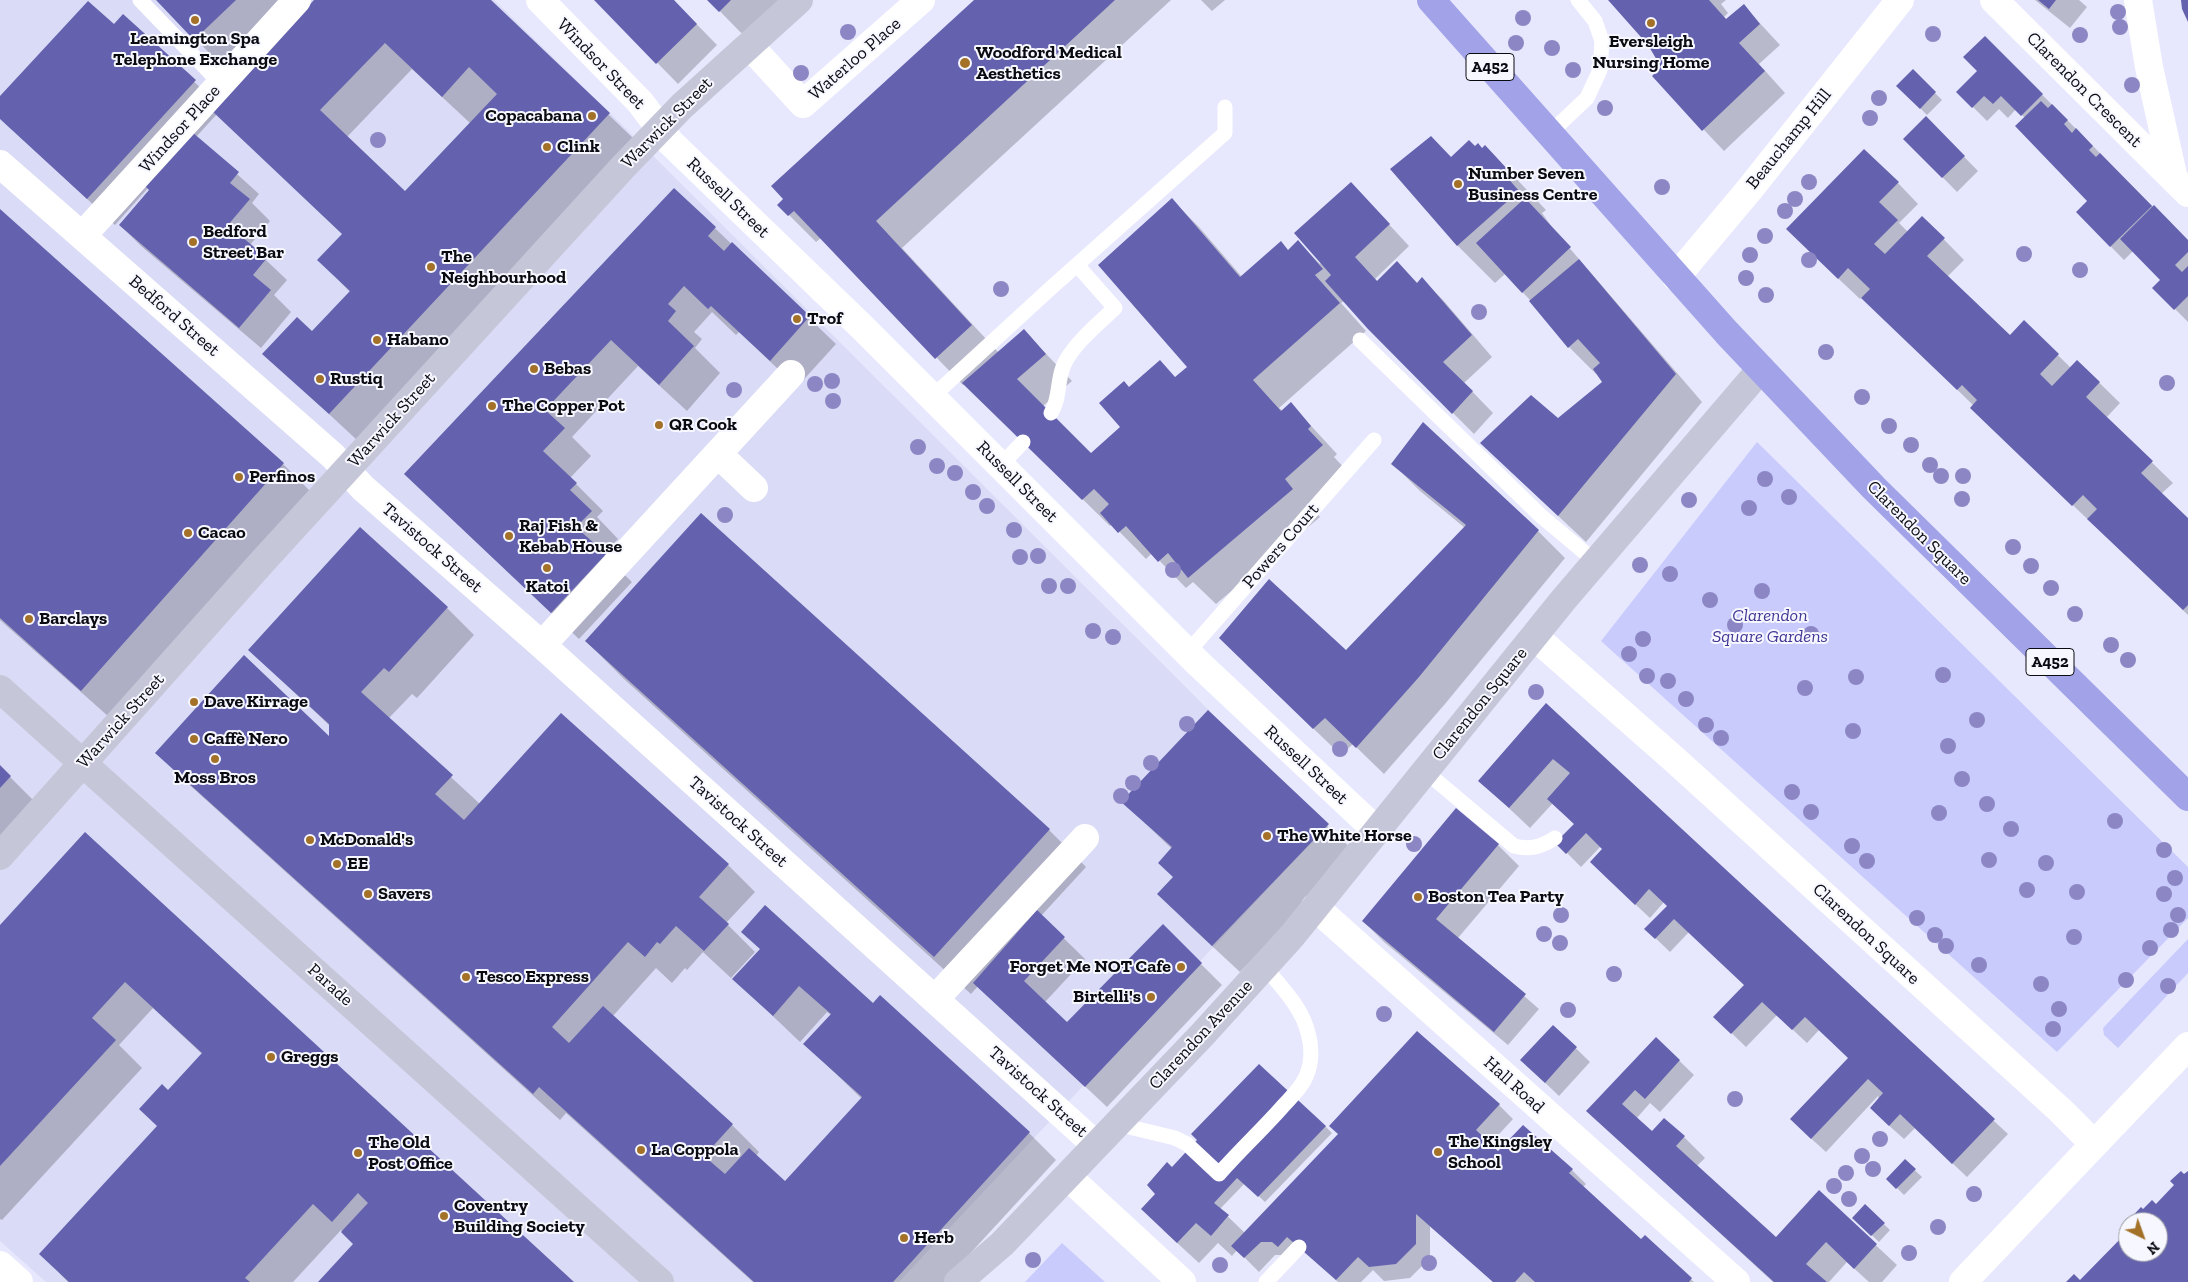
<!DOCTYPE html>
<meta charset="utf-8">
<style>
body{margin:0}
#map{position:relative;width:2188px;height:1282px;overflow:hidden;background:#e7e8fd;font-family:"Zilla Slab",serif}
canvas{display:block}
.north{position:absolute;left:2118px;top:1212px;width:50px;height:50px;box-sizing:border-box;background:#f6f7ff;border:1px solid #9899a0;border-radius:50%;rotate:138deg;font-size:14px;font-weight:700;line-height:20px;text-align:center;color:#0a0b11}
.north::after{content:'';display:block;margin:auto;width:18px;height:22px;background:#a37127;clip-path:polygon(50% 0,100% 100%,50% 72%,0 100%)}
</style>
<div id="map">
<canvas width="2188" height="1282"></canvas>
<div class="north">N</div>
</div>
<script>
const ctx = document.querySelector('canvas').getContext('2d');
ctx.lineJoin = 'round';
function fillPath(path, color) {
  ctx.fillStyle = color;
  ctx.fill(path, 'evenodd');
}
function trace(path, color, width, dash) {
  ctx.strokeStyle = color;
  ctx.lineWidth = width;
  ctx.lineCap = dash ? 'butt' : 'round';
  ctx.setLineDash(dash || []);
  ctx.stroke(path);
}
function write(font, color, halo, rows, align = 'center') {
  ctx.font = font + ' "Zilla Slab",serif';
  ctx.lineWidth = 4;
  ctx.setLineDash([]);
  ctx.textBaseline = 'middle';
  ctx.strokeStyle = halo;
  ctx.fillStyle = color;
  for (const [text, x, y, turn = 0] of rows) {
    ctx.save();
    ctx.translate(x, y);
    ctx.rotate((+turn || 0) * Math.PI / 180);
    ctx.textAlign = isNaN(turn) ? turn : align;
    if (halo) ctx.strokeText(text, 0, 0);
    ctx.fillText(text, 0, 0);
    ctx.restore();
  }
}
const built = new Path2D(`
 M0 0H494L610 113 1326 827 899 1282H46L0 1241Z`);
const green = new Path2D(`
 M1757 442 2188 867V918L2057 1052 1601 641Z
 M2188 939V973L2118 1048 2104 1035 2103 1028Z
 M1062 1243 1105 1282H1025Z`);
const shadow = new Path2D(`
 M158 0H291L222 66Z
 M316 0H489L636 141 357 440 264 354 312 333 350 292 319 260 343 234 217 114 196 137 259 194 252 203 270 221 250 245 287 280 274 295 291 312 261 348 141 246 120 225 150 190 148 188 115 225 0 118V98L114 26 123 16 218 104ZM412 69 470 123 405 192 347 137Z
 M596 0H673L717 45 678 84Z
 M709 0H787L746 38Z
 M975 0H1171L902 248 999 353 1024 331 1050 358 1072 381 1043 406 1091 455 1121 427 1129 388 1176 378 1188 367 1172 200 1199 227 1242 277 1289 251 1298 242 1320 264 1371 205 1409 246 1375 279 1378 282 1397 263 1418 284 1422 279 1443 300 1492 357 1464 383 1493 413 1474 434 1368 328 1344 301 1341 303 1366 331 1279 408 1283 411 1291 404 1337 454 1334 457 1349 473 1311 507 1320 517 1216 604 1193 582 1186 588 1152 553 1146 559 1112 524 1110 526 965 384 963 385 821 238 816 242 779 205Z
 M1201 0H1225L1212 11Z
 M1609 0H1726L1721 4 1728 13 1724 17 1727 20 1744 6 1780 45 1759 64 1785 93 1724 151 1653 76 1662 68 1649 45Z
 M2035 0H2079L2087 7 2070 28Z
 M1985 37 2188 242V322L2154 288 2161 280 2133 251 2124 260 2077 212 2089 201 2025 118 2016 109 2008 118 1999 109 1987 121 1958 92 1979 71Z
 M1913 71 1942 100 1927 115 1898 86Z
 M1926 118 1978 171 1957 192 1905 139Z
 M1485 146 1546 210 1542 213 1554 230 1702 402 1586 542 1509 470 1558 419 1603 382 1597 373 1596 374 1569 347 1531 301 1505 274 1495 283 1458 246 1392 170 1452 158 1475 148 1482 149Z
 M1898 183 1918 204 1899 223 1908 232 1922 217 1964 260 1947 277 2010 337 2024 322 2071 368 2077 361 2120 403 2106 418 2173 483 2161 494 2188 520V615L1993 429 1974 406 1862 297 1860 299 1808 250Z
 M674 189 836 344 797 387 739 332 736 335 712 312 694 332 702 339 695 348 720 373 687 411 638 366 572 437 591 456 570 478 603 511 597 517 618 539 603 554 632 582 579 639 405 474Z
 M0 211 283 464 310 491 109 717 0 620Z
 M1393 464 1538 531 1565 558 1445 704 1384 774 1353 744 1341 755 1247 665 1346 652 1465 528 1420 491Z
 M447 608 474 635 417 698 412 694 388 719 480 804 728 865 755 892 726 923 755 952 731 978 703 952 687 970 685 968 672 983 656 968 612 1017 732 1125 759 1152 756 1156 786 1183 862 1099 805 1044 831 1015 827 1012 800 1042 734 979 761 950 873 1005 1029 1133 1056 1160 944 1282H753L566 1113 560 1120 184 780 157 753 330 738V726L250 650Z
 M586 641 1049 830 1086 867 1041 916 1085 959 1045 1002 1067 1024 1163 926 1222 985 1107 1107 978 986 971 994 623 678Z
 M1546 704 2008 1134 1967 1177 1915 1128 1904 1139 1885 1122 1878 1096 1826 1152 1805 1133 1849 1058 1819 1030 1807 1043 1777 1015 1746 1047 1715 1017 1745 985 1689 932 1670 952 1646 929 1668 906 1664 902 1650 918 1605 876 1603 849 1600 847 1581 867 1557 843 1574 824 1553 803 1530 828 1479 780Z
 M1208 712 1355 852 1240 972 1185 921 1174 877 1172 849 1123 802Z
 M0 767 37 804 0 845Z
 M1456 810 1498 845 1519 866 1458 938 1539 1009 1508 1045 1384 942 1363 921Z
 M85 834 572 1282H320L355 1244 341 1230 293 1282H68L41 1254 158 1127 168 1092 202 1054 153 1008 119 1045 142 1068 2 1220 0 1219V927Z
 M1553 1026 1590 1062 1559 1096 1536 1074Z
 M1656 1038 1694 1075 1660 1112 1650 1103 1636 1119 1652 1133 1684 1137 1705 1158 1697 1166 1776 1239 1819 1192 1897 1265 1882 1282H1869L1847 1262 1829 1282H1773L1587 1111Z
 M1499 1105 1513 1119 1490 1144 1498 1152 1572 1170 1586 1184 1583 1187 1641 1241 1645 1237 1694 1282H1493L1430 1226V1258L1410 1278 1384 1281 1373 1270 1361 1282H1338L1302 1250 1288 1255H1275L1259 1272 1237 1250 1232 1256 1218 1243 1199 1263 1163 1230 1156 1194 1173 1169 1325 1126 1332 1133 1265 1202 1245 1183 1220 1209 1245 1233Z
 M1905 1161 1922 1177 1904 1195 1888 1179Z
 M1865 1206 1890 1230 1879 1242 1854 1218Z`);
const building = new Path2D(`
 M156 0H236L194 40Z
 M314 0H491L610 113 329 414 262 354 297 317 312 331 350 291 317 260 342 234 211 110ZM385 43 442 97 469 67 497 94 405 191 320 110Z
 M594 0H674L697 24 656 64Z
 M707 0H731L719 12Z
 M974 0H1115L876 221 972 325 935 359 794 211 788 216 777 205 783 199 771 186Z
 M1608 0H1709L1726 19 1744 4 1760 24 1739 43 1765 71 1702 131 1652 76 1661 67 1648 45Z
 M2038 0H2056L2049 9Z
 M2181 0H2188V22L2182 9Z
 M88 1 114 24 123 14 196 80 87 199 0 119V96Z
 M1985 36 2043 94 2021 116 2001 96 1993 104 1984 96 1972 108 1956 92 1977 71 1963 57Z
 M1913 69 1936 92 1920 109 1896 86Z
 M2041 101 2048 108 2052 104 2068 120 2064 124 2072 133 2076 128 2093 146 2089 150 2096 157 2100 153 2152 206 2110 247 2076 212 2087 201 2015 126Z
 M1926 116 1965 156 1942 178 1903 139Z
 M192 132 239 172 230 183 250 199 228 225 267 258 253 275 271 290 239 328 119 225 149 190 145 186Z
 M1431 136 1451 157 1469 140 1475 146 1478 143 1482 148 1485 145 1510 172 1506 176 1519 191 1457 246 1390 169Z
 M1864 149 1899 182 1879 202 1898 220 1874 244 1885 254 1922 216 1945 238 1927 256 2010 335 2024 320 2059 354 2040 374 2052 386 2077 360 2100 382 2086 397 2153 461 2141 473 2188 518V605L2183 610 2087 519 2097 509 2083 495 2072 506 1970 408 1977 400 1962 385 1957 390 1861 298 1870 289 1848 268 1838 279 1786 229Z
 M1351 182 1390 224 1355 257 1377 281 1397 261 1417 283 1422 277 1472 335 1443 362 1473 391 1452 414 1367 328 1325 281 1331 275 1294 233Z
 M674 188 716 227 708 236 724 251 732 242 810 316 770 361 711 306 708 309 684 286 668 304 676 311 668 321 694 346 659 385 611 340 545 410 565 428 543 451 577 483 570 490 592 511 576 527 606 554 551 613 404 474Z
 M1172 198 1240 277 1281 241 1288 250 1298 240 1323 269 1315 275 1340 303 1253 380 1281 411 1291 402 1311 426 1308 429 1323 445 1285 479 1293 489 1188 578 1168 553 1158 562 1126 526 1118 533 1100 513 1109 504 1094 489 1082 500 962 383 1024 329 1046 354 1017 379 1091 453 1120 427 1099 403 1124 381 1129 387 1160 360 1175 377 1187 367 1098 265Z
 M1525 198 1571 247 1522 293 1476 243Z
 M2154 205 2188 240V252L2175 265 2182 272 2188 266V296L2174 310 2152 288 2160 280 2120 239Z
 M0 209 284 463 81 691 0 618Z
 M1579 259 1676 374 1558 516 1480 443 1531 395 1558 418 1602 382 1593 369 1600 363 1578 339 1568 348 1529 301Z
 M1423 422 1539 530 1419 677 1356 748 1325 718 1313 729 1219 638 1269 579 1346 650 1466 525 1391 464Z
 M701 513 1050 829 934 957 585 641Z
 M360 527 448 607 389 672 384 668 361 692 453 775 435 794 464 820 561 713 729 864 699 897 729 924 704 951 676 926 660 944 657 942 645 957 628 942 552 1027 569 1043 603 1006 733 1124 704 1156 725 1174 749 1148 785 1181 862 1097 803 1044 831 1014 799 986 773 1016 732 979 760 949 741 932 765 905 873 1003 880 995 1030 1132 893 1282H754L539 1087 533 1094 155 753 244 655 329 736V724L248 650Z
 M1546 703 1995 1119 1952 1164 1900 1114 1889 1126 1870 1108 1883 1093 1868 1079 1811 1139 1790 1119 1848 1058 1805 1017 1792 1030 1762 1002 1731 1034 1713 1017 1744 985 1674 919 1655 939 1644 929 1667 906 1649 889 1635 905 1590 862 1602 849 1586 833 1566 854 1555 843 1574 824 1547 799 1570 773 1553 759 1509 808 1478 781Z
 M1208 710 1329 824 1212 946 1157 894 1173 877 1158 863 1172 847 1121 802Z
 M0 765 11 776 0 788Z
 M1456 808 1499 844 1436 919 1526 994 1494 1032 1362 921Z
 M85 832 574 1282H318L353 1244 341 1232 368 1203 358 1193 332 1222 313 1204 245 1278 250 1282H69L39 1254 157 1126 139 1109 162 1084 168 1090 202 1053 125 982 92 1018 116 1040 0 1166V925Z
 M1037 910 1065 937 1024 981 1067 1022 1163 924 1202 963 1085 1087 973 983Z
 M1553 1025 1577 1047 1545 1083 1520 1060Z
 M1417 1031 1500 1104 1476 1130 1498 1151 1523 1125 1573 1169 1569 1173 1641 1239 1645 1235 1692 1278 1689 1282H1535L1524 1272 1515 1282H1493L1416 1214V1244L1396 1264 1369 1267 1358 1257 1336 1280 1287 1237 1278 1247 1272 1242H1261L1244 1258 1231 1246 1338 1134 1329 1126Z
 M1656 1037 1680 1060 1645 1099 1635 1090 1622 1104 1652 1131 1664 1118 1685 1136 1676 1146 1776 1237 1819 1190 1877 1244 1854 1269 1826 1242 1806 1264 1827 1282H1774L1586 1111Z
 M1259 1064 1326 1126 1258 1197 1237 1178 1214 1203 1229 1215 1211 1236 1196 1223 1177 1243 1141 1209 1155 1194 1147 1185 1167 1162 1172 1167 1197 1140 1191 1134Z
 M1905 1159 1916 1169 1896 1189 1886 1179Z
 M2181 1171 2184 1174 2188 1171V1282H2066L2074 1274 2080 1280 2128 1231V1252H2158V1222H2128V1227L2125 1224 2141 1207 2143 1209 2152 1200 2156 1204 2174 1185 2170 1181Z
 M1865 1204 1885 1223 1871 1236 1852 1218Z`);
const lane = new Path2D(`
 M140 0 221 84
 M1549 134 1587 98 1600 70 1602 41 1595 21 1578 0
 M1360 340 1541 516 1596 562
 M932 397 1052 287 1225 133V107
 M1051 413C1060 399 1057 382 1063 367 1071 346 1098 324 1115 308L1077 265
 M1001 465 1023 442
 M1188 652 1374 440
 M1425 771 1514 846C1530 850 1541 847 1555 838
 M1117 1124 1175 1138 1187 1144 1219 1174C1240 1150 1263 1129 1284 1105 1292 1096 1303 1086 1307 1074 1312 1062 1312 1046 1308 1033 1302 1007 1281 987 1265 967
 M1266 1282 1299 1247`);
const street = new Path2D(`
 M540 0 640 102 670 142 863 328 1198 663 1377 831
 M1994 0 2188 193
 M2138 0 2149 67 2174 179
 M749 45 803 104 921 0
 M0 164 333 456 363 488 542 645 1096 1145
 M82 236 297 0
 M1676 277 1749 190 1900 0
 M718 454 754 488
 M1534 636 1675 760 2060 1110 2094 1144
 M542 645 791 374
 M1315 907 1736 1282
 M935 999 1085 838
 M1067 1176 1182 1282
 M0 1265 19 1282
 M1963 1282 2188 1046`);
const secondary = new Path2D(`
 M0 689 660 1282
 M0 856 263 561 624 166 682 106 799 0
 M958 1282 1002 1244 1202 1035 1292 936 1564 599 1761 369`);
const highway = new Path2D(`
 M1431 0 1727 333 1874 488 2188 797`);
const trees = [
 [2118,12],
 [1523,18],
 [2120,27],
 [848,32],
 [1933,34],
 [2080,35],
 [1516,43],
 [1552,48],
 [1573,70],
 [801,73],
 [2132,85],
 [1879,98],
 [1605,108],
 [1870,118],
 [378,140],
 [1809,182],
 [1662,187],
 [1795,199],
 [1785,211],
 [1765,236],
 [2024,254],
 [1750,255],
 [1809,260],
 [2080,270],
 [1746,278],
 [1001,289],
 [1766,295],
 [1479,312],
 [1826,352],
 [832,381],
 [2167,383],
 [815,384],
 [734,390],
 [1862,397],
 [833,401],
 [1889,426],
 [1911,445],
 [918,447],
 [1930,465],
 [937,466],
 [955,473],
 [1941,476],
 [1963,476],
 [1765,479],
 [973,492],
 [1789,497],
 [1962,499],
 [1689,500],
 [987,506],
 [1749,508],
 [725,515],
 [1014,530],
 [2013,547],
 [1038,556],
 [1020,557],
 [1640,565],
 [2031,566],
 [1173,570],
 [1670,574],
 [1049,586],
 [1068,586],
 [2051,588],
 [1762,591],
 [1710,600],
 [2075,614],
 [1735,625],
 [1093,631],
 [1811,634],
 [1113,637],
 [1643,639],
 [2111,645],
 [1629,654],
 [2128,660],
 [1943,675],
 [1647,676],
 [1856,677],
 [1668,681],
 [1805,688],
 [1536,692],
 [1686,699],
 [1977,720],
 [1187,724],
 [1706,725],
 [1853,731],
 [1721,738],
 [1948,746],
 [1340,749],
 [1151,763],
 [1962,779],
 [1133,783],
 [1792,792],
 [1121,796],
 [1987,804],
 [1811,812],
 [1939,813],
 [2115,821],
 [2011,829],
 [1414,844],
 [1852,846],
 [2164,850],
 [1989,860],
 [1867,861],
 [2046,863],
 [2175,878],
 [2027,890],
 [2077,892],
 [2164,894],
 [1561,915],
 [2178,915],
 [1917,918],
 [2171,930],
 [1544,934],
 [1935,935],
 [2074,937],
 [1560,943],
 [1946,946],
 [2150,948],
 [1979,965],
 [1614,974],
 [2126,980],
 [2041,984],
 [2168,986],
 [2059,1009],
 [1568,1010],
 [1384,1014],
 [2053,1029],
 [1735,1099],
 [1880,1139],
 [1862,1156],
 [1873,1169],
 [1846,1173],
 [1834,1186],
 [1974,1194],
 [1849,1199],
 [1938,1227],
 [1909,1253],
 [1033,1260],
 [1429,1263],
 [1220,1265]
];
const markers = [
 [195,20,5,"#a37127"],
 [1651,23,5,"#a37127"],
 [965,63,6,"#a37127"],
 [592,116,5,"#a37127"],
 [547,147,5,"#a37127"],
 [1458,184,5,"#a37127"],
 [193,242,5,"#a37127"],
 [431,267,5,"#a37127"],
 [797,319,5,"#a37127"],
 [377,340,5,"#a37127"],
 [534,369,5,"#a37127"],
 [320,379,5,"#a37127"],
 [492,406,5,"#a37127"],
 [659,425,5,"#a37127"],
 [239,477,5,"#a37127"],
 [188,533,5,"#a37127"],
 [509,536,5,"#a37127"],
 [547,568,5,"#a37127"],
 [29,619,5,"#a37127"],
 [194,702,5,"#a37127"],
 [194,739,5,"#a37127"],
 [215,759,5,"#a37127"],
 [1267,836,5,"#a37127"],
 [310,840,5,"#a37127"],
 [337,864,5,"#a37127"],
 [368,894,5,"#a37127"],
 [1418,897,5,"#a37127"],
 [1181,967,5,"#a37127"],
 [466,977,5,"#a37127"],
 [1151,997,5,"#a37127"],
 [271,1057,5,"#a37127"],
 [641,1150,5,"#a37127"],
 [1438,1152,5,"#a37127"],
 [358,1153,5,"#a37127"],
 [444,1216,5,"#a37127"],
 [904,1238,5,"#a37127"]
];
const shields = [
 [1490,67,48],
 [2050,662,48]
];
const shieldNames = [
 ["A452",1490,67],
 ["A452",2050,662]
];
const poiNames = [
 ["Leamington Spa",195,39,"center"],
 ["Telephone Exchange",195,60,"center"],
 ["Eversleigh",1651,42,"center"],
 ["Nursing Home",1651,63,"center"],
 ["Woodford Medical",976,53],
 ["Aesthetics",976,74],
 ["Copacabana",582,116,"right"],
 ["Clink",557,147],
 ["Number Seven",1468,174],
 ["Business Centre",1468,195],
 ["Bedford",203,232],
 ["Street Bar",203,253],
 ["The",441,257],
 ["Neighbourhood",441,278],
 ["Trof",807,319],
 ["Habano",387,340],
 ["Bebas",544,369],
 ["Rustiq",330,379],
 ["The Copper Pot",502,406],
 ["QR Cook",669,425],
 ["Perfinos",249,477],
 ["Raj Fish &",519,526],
 ["Kebab House",519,547],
 ["Cacao",198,533],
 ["Katoi",547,587,"center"],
 ["Barclays",39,619],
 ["Dave Kirrage",204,702],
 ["Caffè Nero",204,739],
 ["Moss Bros",215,778,"center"],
 ["The White Horse",1277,836],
 ["McDonald's",320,840],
 ["EE",347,864],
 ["Savers",378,894],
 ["Boston Tea Party",1428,897],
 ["Forget Me NOT Cafe",1171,967,"right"],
 ["Tesco Express",476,977],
 ["Birtelli's",1141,997,"right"],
 ["Greggs",281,1057],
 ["The Kingsley",1448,1142],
 ["School",1448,1163],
 ["The Old",368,1143],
 ["Post Office",368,1164],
 ["La Coppola",651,1150],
 ["Coventry",454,1206],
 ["Building Society",454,1227],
 ["Herb",914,1238]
];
const streetNames = [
 ["Waterloo Place",855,59,-41],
 ["Windsor Street",601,64,46],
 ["Clarendon Crescent",2084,90,45],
 ["Warwick Street",667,123,-45],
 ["Windsor Place",180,129,-48],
 ["Beauchamp Hill",1789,139,-51],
 ["Russell Street",728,198,44],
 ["Bedford Street",174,316,41],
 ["Warwick Street",392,420,-48],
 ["Russell Street",1017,482,45],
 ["Clarendon Square",1919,533,45],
 ["Powers Court",1281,546,-49],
 ["Tavistock Street",432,548,41],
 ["Clarendon Square",1480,704,-51],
 ["Warwick Street",121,721,-48],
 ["Russell Street",1306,765,43],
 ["Tavistock Street",738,822,42],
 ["Clarendon Square",1866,934,43],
 ["Parade",330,985,42],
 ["Clarendon Avenue",1201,1035,-47],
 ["Hall Road",1514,1085,42],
 ["Tavistock Street",1038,1092,42]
];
const parkNames = [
 ["Clarendon",1770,616],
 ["Square Gardens",1770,637]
];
fillPath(built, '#dadbf6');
fillPath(green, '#c9cbfd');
fillPath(shadow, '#0003');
fillPath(building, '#6462ae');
trace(lane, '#fff', 15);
trace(street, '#fff', 28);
trace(secondary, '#c6c6d9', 28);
trace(highway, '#a1a2e8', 28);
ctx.fillStyle = '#8c87c4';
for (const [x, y] of trees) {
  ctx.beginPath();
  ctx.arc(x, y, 8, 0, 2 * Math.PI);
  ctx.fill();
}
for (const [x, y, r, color] of markers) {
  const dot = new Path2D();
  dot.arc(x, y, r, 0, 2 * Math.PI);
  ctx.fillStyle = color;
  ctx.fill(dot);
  trace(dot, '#f6f7ff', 2);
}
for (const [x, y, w] of shields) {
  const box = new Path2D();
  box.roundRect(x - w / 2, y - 13.5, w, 27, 4);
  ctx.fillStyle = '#f6f7ff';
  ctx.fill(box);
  trace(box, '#0a0b11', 1);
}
write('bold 16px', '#0a0b11', null, shieldNames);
write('bold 18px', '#0a0b11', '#f6f7ff', poiNames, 'left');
write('18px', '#0a0b11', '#f6f7ff', streetNames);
write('italic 18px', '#423795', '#f6f7ff', parkNames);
</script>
